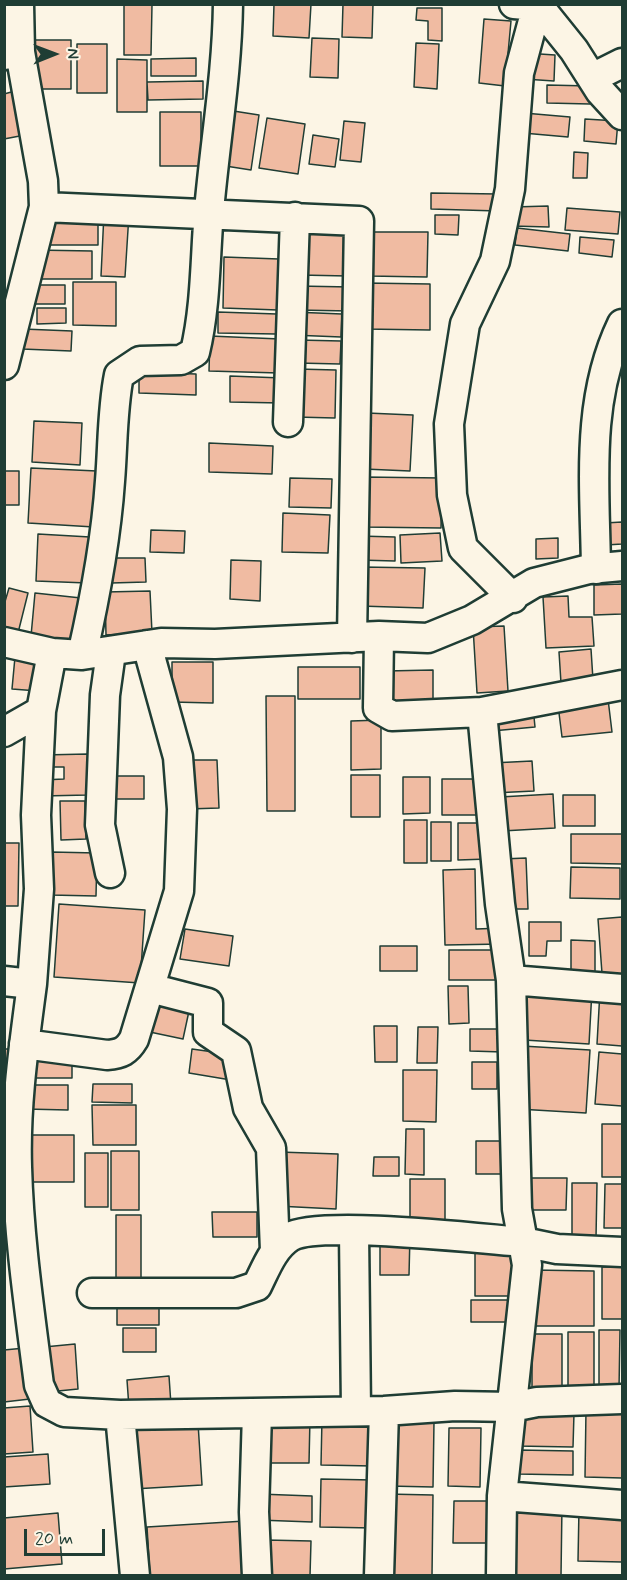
<!DOCTYPE html>
<style>
body{margin:0}
#map{position:relative;width:627px;height:1580px;overflow:hidden;background:#fcf5e5;font-family:Mynerve,sans-serif}
canvas{display:block}
.frame{position:absolute;inset:0;border:6px solid #1f3d34;pointer-events:none}
.north{position:absolute;left:24px;top:24px;width:60px;height:60px;-webkit-text-stroke:4px #fcf5e5;paint-order:stroke;rotate:89deg;font-size:16px;font-weight:700;line-height:24px;text-align:center;color:#1f3d34}
.north::after{content:'';display:block;margin:auto;width:21px;height:27px;background:#1f3d34;clip-path:polygon(50% 0,100% 100%,50% 72%,0 100%)}
.scale{position:absolute;left:24px;top:1529px;width:81px;height:27px;box-sizing:border-box;border:3px solid #1f3d34;border-top:0;padding-left:8px;font-size:18px;line-height:21px;white-space:nowrap;color:#1f3d34;-webkit-text-stroke:4px #fcf5e5;paint-order:stroke}
</style>
<div id="map">
<canvas width="627" height="1580"></canvas>
<div class="frame"></div>
<div class="north">N</div>
<div class="scale">20 m</div>
</div>
<script>
const ctx = document.querySelector('canvas').getContext('2d');
ctx.lineJoin = 'round';
function fillPath(path, color) {
  ctx.fillStyle = color;
  ctx.fill(path, 'evenodd');
}
function trace(path, color, width, dash) {
  ctx.strokeStyle = color;
  ctx.lineWidth = width;
  ctx.lineCap = dash ? 'butt' : 'round';
  ctx.setLineDash(dash || []);
  ctx.stroke(path);
}
const building = new Path2D(`
 M274 4H311L309 38 273 36Z
 M343 4H373L372 38 342 37Z
 M124 5H152L151 55H124Z
 M417 8H442V41L428 40V21L416 20Z
 M484 19 511 21 505 86 479 83Z
 M312 38 339 39 338 78 310 77Z
 M33 40H71V89H33Z
 M416 43 439 44 437 89 414 87Z
 M77 44H107V93H77Z
 M525 53 555 55 554 81 524 79Z
 M196 58V76H151V59Z
 M117 59 147 60V112H117Z
 M203 81V99L148 100 147 82Z
 M547 85 590 86V104L547 103Z
 M15 91 25 135 4 139V94Z
 M227 110 259 115 251 170 219 165Z
 M160 112H201V166H160Z
 M524 113 570 117 568 137 523 133Z
 M267 118 305 124 298 174 259 168Z
 M585 119 618 121 616 144 584 141Z
 M344 121 365 123 361 162 340 160Z
 M313 135 339 139 335 167 309 164Z
 M574 152 588 153 587 178H573Z
 M431 193 498 194V211L431 209Z
 M548 206 549 227 512 226 513 207Z
 M567 208 620 212 618 234 565 230Z
 M104 213 129 214 125 277 101 276Z
 M435 215H459L458 235 435 234Z
 M49 217H98V245H49Z
 M517 228 570 234 568 251 515 245Z
 M300 231 350 233 348 276 299 275Z
 M369 232H428L427 277 369 276Z
 M580 237 614 240 612 257 579 253Z
 M34 250 92 251V279H34Z
 M224 257 279 259 278 310 223 308Z
 M73 282H116V326L73 325Z
 M365 283 430 284V330L364 329Z
 M33 285H65V304H33Z
 M297 286 351 287 350 311 297 310Z
 M37 308H66V323L37 324Z
 M218 312 277 314 276 334 218 333Z
 M293 312 342 314 341 337 292 335Z
 M23 329 72 331 71 351 22 349Z
 M210 336 280 339 279 373 209 371Z
 M298 340 341 341 340 364 297 363Z
 M297 369 336 370 335 418 295 417Z
 M139 372 196 374V395L139 393Z
 M230 376 282 378 281 403 230 402Z
 M367 413 413 415 410 471 364 469Z
 M34 421 82 423 80 465 32 462Z
 M209 443 273 446 272 474 209 472Z
 M31 468 97 471 94 527 28 523Z
 M4 471H19V505H4Z
 M363 477 442 478 441 528 363 527Z
 M290 478 332 479 331 508 289 507Z
 M283 513 330 515 328 553 282 552Z
 M622 522V544L606 545 605 523Z
 M151 530 185 531 184 553 150 552Z
 M440 533 442 561 401 563 400 535Z
 M38 534 90 537 87 583 36 581Z
 M359 536 395 537V561L358 560Z
 M558 538V558L536 559V539Z
 M111 558H145L146 582 111 583Z
 M231 560 261 561 260 601 230 599Z
 M361 567 425 568 423 608 360 606Z
 M622 584V614L594 615V585Z
 M9 588 28 593 18 633 4 630V605Z
 M150 591 152 633 106 635 105 592Z
 M35 593 81 598 76 641 31 636Z
 M568 596 569 617H592L594 646 546 648 543 597Z
 M504 626 508 691 477 693 473 627Z
 M591 649 593 680 561 683 559 652Z
 M15 657 41 659 38 691 12 689Z
 M172 662H213V703L172 702Z
 M298 667H360V699H298Z
 M433 670V704L386 705V671Z
 M266 696H295V811H267Z
 M608 699 612 732 562 737 558 705Z
 M533 707 535 727 492 731 490 711Z
 M381 720V769L351 770V721Z
 M88 754V795L42 796V780L64 779V767H42V755Z
 M187 760H217L219 808 188 809Z
 M532 761 534 791 493 793 492 763Z
 M351 775H380V817H351Z
 M112 776H144V799H112Z
 M403 777H430V813L403 814Z
 M442 779H484V815H442Z
 M553 794 555 828 502 831 500 797Z
 M563 795H595V826H563Z
 M60 801H85L86 839 61 840Z
 M404 820H427V863H404Z
 M431 822H451V861H431Z
 M458 823H488V859L458 860Z
 M571 834H622V864L571 863Z
 M4 843H19L18 906H4Z
 M51 852 97 853 96 896 50 895Z
 M526 858 528 909H504L502 859Z
 M571 867 620 868V899L570 898Z
 M475 869 476 929 503 928V944L445 945 443 870Z
 M59 904 145 910 140 983 54 977Z
 M622 917V985L603 987 598 919Z
 M529 922H561V941H547L546 956H529Z
 M185 929 233 936 229 966 180 959Z
 M571 940 595 941V982H571Z
 M380 946H417V971H380Z
 M449 950H501V980H449Z
 M528 985 592 990 589 1044 524 1040Z
 M448 986H468L469 1023 449 1024Z
 M600 991 622 993V1046L597 1044Z
 M151 1002 189 1011 183 1039 145 1031Z
 M374 1026H397V1062H375Z
 M418 1027H438L437 1063H417Z
 M470 1029H503V1052L470 1051Z
 M522 1046 590 1050 586 1113 518 1109Z
 M4 1049H13L10 1076H4Z
 M192 1049 235 1055 231 1080 189 1073Z
 M599 1052 622 1054V1106L595 1104Z
 M72 1055V1078H29V1056Z
 M472 1062H497V1089H472Z
 M403 1070H437L436 1122 403 1121Z
 M93 1084H132V1103L92 1102Z
 M25 1085H68V1110L25 1109Z
 M92 1105H136V1145H93Z
 M602 1124H622V1177H602Z
 M406 1129H424V1175L405 1174Z
 M28 1135H74V1182H27Z
 M476 1141H505V1174H476Z
 M111 1151H139V1210H111Z
 M279 1152 338 1154 336 1209 277 1206Z
 M85 1153H108V1207H85Z
 M374 1157H399V1176H373Z
 M525 1178H567L566 1210H525Z
 M410 1179H445V1222H410Z
 M572 1183H597L596 1238 572 1237Z
 M605 1184H622V1228H604Z
 M212 1212H257V1237H213Z
 M116 1215H141V1286H116Z
 M380 1235H410L409 1275H380Z
 M475 1248H518V1296H475Z
 M602 1267H622V1319H602Z
 M533 1270 594 1271V1326H533Z
 M117 1295H159V1325H117Z
 M471 1300H516V1322H471Z
 M123 1328H156V1352H123Z
 M599 1330H620L619 1389H599Z
 M568 1332H594V1391H568Z
 M532 1334H562V1389H532Z
 M75 1344 78 1389 48 1392 44 1347Z
 M25 1348 30 1399 4 1402V1350Z
 M169 1376 171 1405 129 1408 127 1380Z
 M30 1406 33 1452 4 1454V1408Z
 M586 1410 622 1411V1478L585 1477Z
 M516 1412 574 1413 573 1447 516 1446Z
 M262 1417 310 1418 309 1463H261Z
 M322 1418 374 1419 373 1466 321 1465Z
 M389 1421 434 1422 433 1487 388 1486Z
 M198 1423 202 1485 133 1489 129 1427Z
 M449 1428H481L480 1487 448 1486Z
 M518 1450 573 1451V1475L517 1474Z
 M48 1454 50 1484 4 1487V1457Z
 M321 1479 373 1480V1528L320 1527Z
 M259 1494 312 1496V1522L258 1520Z
 M386 1494 433 1495 432 1576H385Z
 M454 1501H487V1543H453Z
 M515 1505H562L561 1576H514Z
 M579 1508 622 1509V1562L578 1561Z
 M58 1513 62 1564 4 1569V1518Z
 M245 1521 247 1576H150L147 1527Z
 M266 1540 311 1541 310 1576H265Z`);
const street = new Path2D(`
 M537 4 574 50 600 91 622 115
 M4 55 20 52 19 4
 M592 78 622 63
 M44 207 359 221 352 638
 M4 365 44 207 43 181 20 52
 M288 422 295 217
 M596 569C595 486 585 401 622 324
 M513 598 463 548 452 495 449 424 465 324 495 261 510 189 519 73 537 6 514 4
 M379 636 378 708 392 716 482 712 622 685
 M4 642 52 653 41 711 36 815 39 889 32 984 4 981
 M52 653 82 655 161 643 215 644 379 636 428 638 472 620 534 583 589 569 622 566
 M82 655C95 598 106 540 110 481 113 445 112 410 119 375L140 361 181 360 195 352C206 306 205 258 209 211 215 142 227 74 228 4
 M482 712 500 904 511 980
 M4 732 41 711
 M110 873 100 825 105 695 111 652
 M32 984C24 1045 15 1105 17 1167 19 1240 30 1313 39 1385L47 1403 64 1412 120 1415
 M150 988 208 1003V1032L236 1051 248 1108 271 1148 275 1251
 M24 1044 107 1055C121 1054 127 1051 134 1039L179 891 182 809 178 757 147 645
 M354 1232 356 1411
 M92 1293H236L257 1286C266 1268 273 1248 290 1237 318 1220 483 1239 523 1242L517 1209 511 980 622 989
 M257 1413 254 1512 257 1576
 M502 1496 622 1505
 M135 1576 120 1415 384 1411 455 1406 512 1407 537 1402 622 1399
 M379 1576 384 1411
 M501 1576 502 1496 527 1265 523 1242 557 1249 622 1252`);
fillPath(building, '#f0bba2');
trace(building, '#1f3d34', 1.5);
trace(street, '#1f3d34', 33);
trace(street, '#fcf5e5', 28);
</script>
